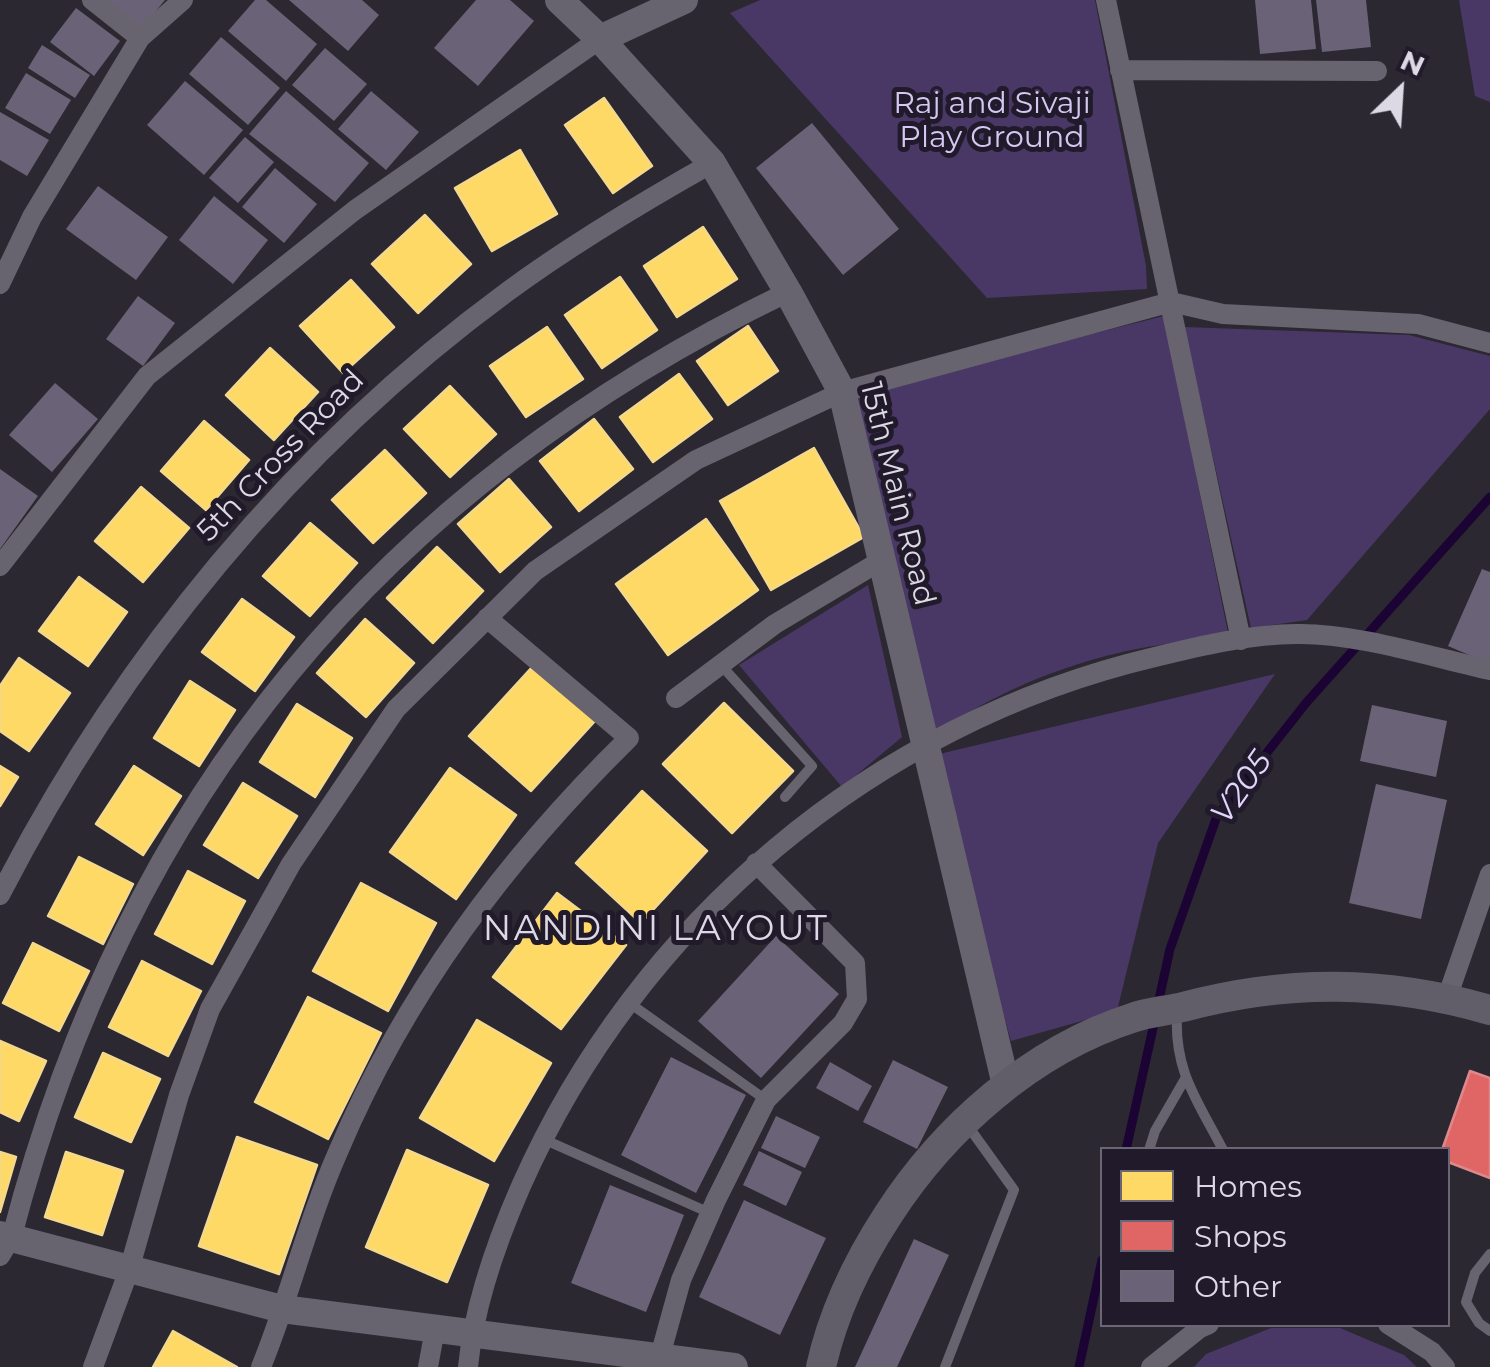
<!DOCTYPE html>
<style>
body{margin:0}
#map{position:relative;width:1490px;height:1367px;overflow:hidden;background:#2b2831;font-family:Montserrat,sans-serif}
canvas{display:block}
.legend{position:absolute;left:1100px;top:1147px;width:350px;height:180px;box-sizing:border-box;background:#201a2a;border:2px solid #6b6674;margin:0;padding:12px 18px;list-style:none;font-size:30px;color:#dcd8e4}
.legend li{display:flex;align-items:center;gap:20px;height:50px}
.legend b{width:50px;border:2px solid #6b6674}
.north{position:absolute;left:1350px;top:40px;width:100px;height:100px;-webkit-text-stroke:8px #201a2a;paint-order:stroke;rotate:25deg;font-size:28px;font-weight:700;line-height:40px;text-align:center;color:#dcd8e4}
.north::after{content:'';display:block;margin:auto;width:35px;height:45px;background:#dcd8e4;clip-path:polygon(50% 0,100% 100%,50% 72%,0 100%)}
</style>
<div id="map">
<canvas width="1490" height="1367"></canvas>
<ul class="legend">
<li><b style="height:28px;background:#ffd966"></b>Homes</li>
<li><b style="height:28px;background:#e06666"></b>Shops</li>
<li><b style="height:28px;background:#6a6377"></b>Other</li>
</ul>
<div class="north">N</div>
</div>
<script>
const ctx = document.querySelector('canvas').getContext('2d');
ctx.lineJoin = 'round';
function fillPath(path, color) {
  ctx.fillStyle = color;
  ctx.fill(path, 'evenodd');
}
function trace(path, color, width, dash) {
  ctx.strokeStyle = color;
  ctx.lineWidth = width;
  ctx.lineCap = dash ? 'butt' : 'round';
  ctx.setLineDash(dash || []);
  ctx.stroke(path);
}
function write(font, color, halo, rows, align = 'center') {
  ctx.font = font + ' Montserrat,sans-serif';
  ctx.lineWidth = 10;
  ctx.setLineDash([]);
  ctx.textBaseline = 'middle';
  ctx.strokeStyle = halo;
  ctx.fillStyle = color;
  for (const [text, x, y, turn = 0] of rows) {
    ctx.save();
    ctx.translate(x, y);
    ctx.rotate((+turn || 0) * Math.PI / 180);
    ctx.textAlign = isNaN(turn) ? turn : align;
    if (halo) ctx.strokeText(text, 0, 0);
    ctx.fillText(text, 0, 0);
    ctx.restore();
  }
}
const green = new Path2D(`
 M760 0H1095L1146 266 1147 289 987 298 730 13Z
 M1459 0H1490V102L1475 96Z
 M1164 316 1229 638C1114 643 1015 677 920 743L852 394Z
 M1184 327 1409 335 1490 356V409L1307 620 1251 628Z
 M868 585 902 737 842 787 739 665Z
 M1275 674 1158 843 1117 1011 1011 1041 931 756Z
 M1271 1328H1340L1404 1355 1417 1367H1194L1206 1354Z`);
const homes = new Path2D(`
 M604 98 652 166 613 193 565 125Z
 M520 150 557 214 492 251 455 188Z
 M425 215 471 264 418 313 372 264Z
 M703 227 737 279 677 317 644 266Z
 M620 277 657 330 602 368 565 315Z
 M351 280 394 327 343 373 300 326Z
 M748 326 778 371 728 405 697 361Z
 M547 327 583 379 526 417 490 366Z
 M270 348 318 392 274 440 226 395Z
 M679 374 712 419 653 462 620 417Z
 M450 386 496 434 450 477 404 429Z
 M594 419 633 469 579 511 540 461Z
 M204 421 249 460 206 510 161 471Z
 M814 448 864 537 771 590 720 501Z
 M385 450 426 493 373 543 332 500Z
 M509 479 551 527 500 572 458 524Z
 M141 487 189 528 143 582 95 541Z
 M706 519 758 590 668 655 616 584Z
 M310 523 357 563 310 616 263 576Z
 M437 547 483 591 433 643 387 598Z
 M79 577 127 612 88 666 39 631Z
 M242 599 294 637 255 691 202 652Z
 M365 619 414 663 366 717 317 673Z
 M19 658 70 693 29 751 0 731V686Z
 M534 665 595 721 531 791 469 736Z
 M190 681 235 710 199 766 154 738Z
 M724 703 793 771 732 833 663 764Z
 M297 704 352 738 315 797 260 762Z
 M0 766 18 777 0 806Z
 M134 766 181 796 143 855 96 824Z
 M450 768 516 815 456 899 390 852Z
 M243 783 297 816 258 878 204 845Z
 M642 791 707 851 641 923 576 863Z
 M79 857 133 884 103 944 48 916Z
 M188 871 245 901 212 964 155 934Z
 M361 883 436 923 388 1011 313 971Z
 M557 893 626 945 561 1029 493 977Z
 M33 943 89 971 59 1031 3 1003Z
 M142 961 201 991 168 1056 109 1027Z
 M308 997 381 1033 328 1139 255 1102Z
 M477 1020 551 1063 494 1161 420 1118Z
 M0 1041 46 1061 19 1121 0 1112Z
 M103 1053 160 1079 131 1142 75 1117Z
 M237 1137 317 1165 279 1274 199 1246Z
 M407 1150 488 1185 447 1282 366 1247Z
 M0 1152 16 1157 0 1212Z
 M66 1152 123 1171 102 1235 45 1217Z
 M173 1331 237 1367H153Z`);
const shops = new Path2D(`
 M1470 1071 1490 1078V1178L1448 1162V1150H1442Z`);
const stream = new Path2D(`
 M1158 1004 1170 949 1217 816 1306 703 1490 497
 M1126 1150 1155 1019
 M1079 1367 1102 1260`);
const building = new Path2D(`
 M106 0H165L141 29Z
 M255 0H266L317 44 286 81 228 31Z
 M289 0H362L379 15 348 51Z
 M476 0H510L534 21 478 86 434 48Z
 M1255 0H1311L1316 49 1260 54Z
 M1316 0H1366L1371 47 1322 52Z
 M76 8 120 41 94 76 50 42Z
 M221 37 280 88 248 125 189 74Z
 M42 45 90 75 75 98 28 68Z
 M325 48 367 84 334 121 292 85Z
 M26 73 71 100 50 134 5 108Z
 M185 81 243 130 204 175 147 125Z
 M286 91 369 163 335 202 249 134Z
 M371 91 419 132 386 170 338 129Z
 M0 112 49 140 27 176 0 160Z
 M812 123 899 229 843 275 756 168Z
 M245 137 274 162 238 203 209 178Z
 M275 168 317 204 284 243 242 207Z
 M98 186 168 237 136 280 66 229Z
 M214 196 268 240 233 284 179 240Z
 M138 296 175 323 143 366 106 339Z
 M55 383 98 419 52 472 9 435Z
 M0 469 38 496 0 549Z
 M1482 569 1490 572V664L1448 646Z
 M1372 705 1447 721 1436 777 1360 761Z
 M1376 784 1447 800 1421 919 1349 903Z
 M776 936 839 994 761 1078 698 1021Z
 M671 1057 746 1095 696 1193 621 1155Z
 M893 1060 948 1087 917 1149 863 1122Z
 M830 1062 872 1086 858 1111 816 1088Z
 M776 1116 820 1137 805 1168 761 1148Z
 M759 1151 802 1172 786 1206 743 1185Z
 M610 1185 684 1215 646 1312 571 1283Z
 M744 1200 826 1238 780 1335 699 1297Z
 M914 1239 949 1255 897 1367H855Z`);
const service = new Path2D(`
 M720 664 812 766 785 797
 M628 1002 766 1100
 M1177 1014C1174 1072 1198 1101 1223 1150
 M543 1139 710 1213
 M1149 1150 1155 1131 1185 1079
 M1490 1254 1475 1273 1466 1302 1479 1323 1490 1331
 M945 1367 1014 1190 968 1126`);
const minor = new Path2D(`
 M92 0 140 38
 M1106 0 1241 640
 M1120 70 1377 71
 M0 284 32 217 140 38 183 0
 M0 566 147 376 355 210 600 39
 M676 698 775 624 882 560
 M0 895C121 659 292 450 507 292 572 244 641 203 712 163
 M1447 998 1490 874
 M0 1256 12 1236C126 798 380 489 788 292
 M1388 1324 1432 1352 1445 1367
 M93 1367 129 1270 179 1095 210 1009 291 864 396 709 520 586 535 571 696 460 842 392 1171 302 1223 314 1418 324 1490 343
 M261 1367C290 1296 307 1222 338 1152 405 993 506 859 629 738L487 618
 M428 1367 435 1329
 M468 1367C474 1305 496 1243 521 1186 637 923 874 723 1155 657 1200 646 1250 634 1297 634 1356 633 1431 657 1490 670
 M657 1367 681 1280 716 1200 766 1100 843 1023 857 999 855 963 756 863
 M1151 1367 1200 1328 1209 1324`);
const tertiary = new Path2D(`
 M559 0 600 39 712 163 788 292 842 392 1006 1085
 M600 39 684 0
 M0 1235 282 1309 734 1367`);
const secondary = new Path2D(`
 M821 1367C833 1313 858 1261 888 1215 944 1128 1032 1050 1132 1018 1148 1012 1166 1011 1183 1007 1288 979 1386 980 1490 1010`);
const parkNames = [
 ["Raj and Sivaji",992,104],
 ["Play Ground",992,138]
];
const streetNames = [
 ["5th Cross Road",281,456,-46],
 ["15th Main Road",897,494,76]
];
const waterNames = [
 ["V205",1242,788,-55]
];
const quarterNames = [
 ["NANDINI LAYOUT",656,930]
];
fillPath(green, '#493866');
fillPath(homes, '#ffd966');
trace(homes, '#f4d98c', 2.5);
fillPath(shops, '#e06666');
trace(shops, '#df888c', 2.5);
trace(stream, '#1b0434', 9);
fillPath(building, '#6a6377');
trace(service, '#67646f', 10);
trace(minor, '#67646f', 20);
trace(tertiary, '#67646f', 28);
trace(secondary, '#615d69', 30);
write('30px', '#d5c7f2', '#201a2a', parkNames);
write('30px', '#dcd8e4', '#201a2a', streetNames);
write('italic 32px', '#e2d4ff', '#201a2a', waterNames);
ctx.letterSpacing = '2.5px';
write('35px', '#dcd8e4', '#201a2a', quarterNames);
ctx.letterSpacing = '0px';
</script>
